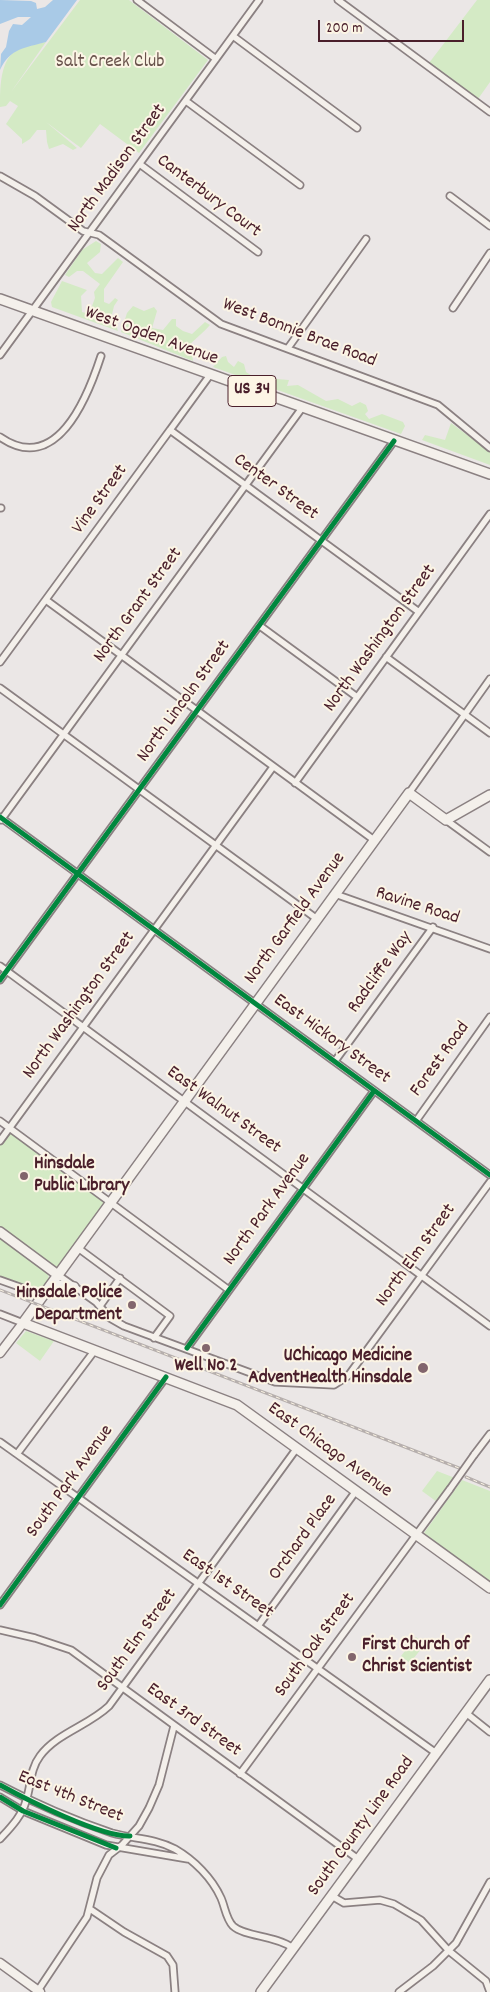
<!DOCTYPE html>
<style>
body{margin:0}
#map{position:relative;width:490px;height:1992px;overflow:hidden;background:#ebe7e6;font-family:Dekko,sans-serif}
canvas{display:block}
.scale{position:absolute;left:318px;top:20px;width:146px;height:22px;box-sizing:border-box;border:2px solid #4a1f2b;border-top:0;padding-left:6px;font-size:15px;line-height:18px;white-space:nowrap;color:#4a1f2b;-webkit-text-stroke:4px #fcf5e5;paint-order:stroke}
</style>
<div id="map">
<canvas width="490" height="1992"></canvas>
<div class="scale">200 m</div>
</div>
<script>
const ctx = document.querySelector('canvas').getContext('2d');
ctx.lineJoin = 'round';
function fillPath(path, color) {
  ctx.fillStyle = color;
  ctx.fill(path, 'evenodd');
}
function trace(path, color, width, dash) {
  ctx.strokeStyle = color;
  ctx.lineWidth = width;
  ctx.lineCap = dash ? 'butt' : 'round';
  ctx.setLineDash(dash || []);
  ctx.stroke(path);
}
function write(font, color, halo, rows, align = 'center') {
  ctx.font = font + ' Dekko,sans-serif';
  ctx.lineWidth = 4;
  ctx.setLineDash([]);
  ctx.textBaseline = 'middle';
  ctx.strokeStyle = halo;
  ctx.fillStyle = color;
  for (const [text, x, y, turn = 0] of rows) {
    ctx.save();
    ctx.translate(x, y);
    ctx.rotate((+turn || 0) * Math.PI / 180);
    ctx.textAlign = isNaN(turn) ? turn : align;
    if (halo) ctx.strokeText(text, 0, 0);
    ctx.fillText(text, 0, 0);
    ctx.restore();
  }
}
const green = new Path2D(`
 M80 0H129L208 60 139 153 100 124 81 148 46 122 77 148 73 150 63 144 49 149 47 142 46 130H37L30 139 22 144V139L6 124 18 106 10 101 6 106 0 107C0 85 0 54 23 47 30 45 38 44 46 42L11 92Z
 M477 0H490V82L478 99 429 63Z
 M96 241 101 244 100 252 87 263 95 273 102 274 118 258 123 262 104 289V302L109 304 115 298 118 300 114 306 110 323 116 325 118 331 52 307 51 302 62 281 87 290 81 296 82 312 89 314 95 298 94 292 100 284 83 271H77L69 277 65 275 82 250Z
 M133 306 144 311 154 307 157 311 152 328 163 330 172 319H176V326L183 331 192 334 205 322 210 325C202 334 194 339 186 349L192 354 193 361 121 332 127 313Z
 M226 356 228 362 234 367 238 361 244 364 246 372 254 377 271 375 277 379 289 380 287 386 298 385 326 401 338 399 352 406 360 402 366 405 368 411 365 414 369 419 382 414 403 422 405 426 401 434 213 367 222 357Z
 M451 423 490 452V465L422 440 425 435 445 440Z
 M10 1131 106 1202 55 1270 0 1229V1145Z
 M0 1238 48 1274 49 1279 39 1292 0 1278Z
 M26 1331 54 1341 40 1361 16 1343Z
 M437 1471 455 1478 437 1502 422 1491Z
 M462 1480 490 1491V1584L424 1533Z
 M416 1637 425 1644 410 1663 401 1656Z`);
const water = new Path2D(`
 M0 0 31 1 36 3 37 9 45 7 53 0H77L46 42C25 48 10 48 0 70L1 54 6 47 9 31 13 24 22 25 31 17H18L0 24Z`);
const minor = new Path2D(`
 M137 0 216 59
 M338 0 490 112
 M233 36 357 128
 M186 101 300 185
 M141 165 258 252
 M0 176 35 196 83 231 99 235 221 324 438 405 490 448
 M450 196 490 226
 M453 308 490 253
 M288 348 366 239
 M0 355 259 0
 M170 430 210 375
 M0 437C56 476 87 399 101 356
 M0 508H1
 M46 600 374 840
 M260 626 357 697
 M386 657 490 733
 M0 662 170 430 419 612
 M0 688 317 919
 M295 783 490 514
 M409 793 490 679
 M0 817 490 1175
 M1 820 302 408
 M446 820 490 852
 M335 894 490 949
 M0 966 490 1326
 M0 980 394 441
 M335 1061 433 927
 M0 1121 229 1290
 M416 1121 490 1017
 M0 1141 273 767
 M78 1248 170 1316 154 1338
 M58 1275 96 1302 110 1318 124 1326 275 1382 334 1385 348 1376 490 1182
 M0 1280 42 1295
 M100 1306 120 1278
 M0 1314 23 1323
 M187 1348 374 1091
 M0 1442 436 1753
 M17 1454 95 1350
 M474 1455 490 1434
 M0 1605 166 1377
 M258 1626 356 1491
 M0 1630 35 1638 71 1650 358 1859
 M466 1713 490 1732
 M240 1774 450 1489
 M0 1785C36 1804 73 1820 112 1833 133 1839 155 1838 175 1849 194 1860 212 1878 221 1898 225 1907 226 1919 233 1926 245 1937 275 1935 293 1948
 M0 1797 23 1811 106 1845 188 1859
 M0 1839C10 1828 22 1816 26 1801 31 1786 30 1769 40 1756 57 1733 88 1726 109 1706L297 1448
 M332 1896 344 1903 380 1900 394 1904 421 1920 449 1951 486 1981 490 1992
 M90 1909 124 1932 167 1956 173 1965 175 1992
 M37 1992 87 1917 97 1878 109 1855 122 1845 139 1826 149 1808 159 1785 174 1726
 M399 1992 433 1966 456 1943 490 1882`);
const tertiary = new Path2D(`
 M0 1353 23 1323
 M0 1963 40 1992`);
const secondary = new Path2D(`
 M490 795 446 820 409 793 23 1323 237 1405 490 1588
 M0 1232 58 1275
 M48 1291 61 1285 74 1287
 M261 1992 490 1680`);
const primary = new Path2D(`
 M0 299 490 474`);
const rail = new Path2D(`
 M0 1290 459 1468
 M466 1477 490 1487`);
const minorBridge = new Path2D(`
 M450 1489 474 1455`);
const cycleway = new Path2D(`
 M0 817 490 1175
 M0 980 394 441
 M187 1348 374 1091
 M0 1605 166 1377
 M0 1785C27 1800 101 1837 130 1836
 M0 1797 23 1811 116 1848`);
const markers = [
 [24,1176,5,"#82656c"],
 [132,1305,5,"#82656c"],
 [206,1348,5,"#82656c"],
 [423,1368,6,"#82656c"],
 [352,1657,5,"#82656c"]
];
const shields = [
 [252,391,48]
];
const shieldNames = [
 ["US 34",252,391]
];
const parkNames = [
 ["Salt Creek Club",110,63]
];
const streetNames = [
 ["North Madison Street",118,169,-54],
 ["Canterbury Court",208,197,37],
 ["West Bonnie Brae Road",299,334,21],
 ["West Ogden Avenue",151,337,20],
 ["Center Street",275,488,36],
 ["Vine Street",101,500,-54],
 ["North Grant Street",139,606,-54],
 ["North Washington Street",381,639,-54],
 ["North Lincoln Street",185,702,-54],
 ["Ravine Road",417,907,18],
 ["North Garfield Avenue",296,919,-54],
 ["Radcliffe Way",381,973,-54],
 ["North Washington Street",80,1006,-54],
 ["East Hickory Street",331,1040,36],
 ["Forest Road",441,1060,-54],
 ["East Walnut Street",223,1111,36],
 ["North Park Avenue",268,1210,-54],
 ["North Elm Street",417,1256,-54],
 ["East Chicago Avenue",329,1451,36],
 ["South Park Avenue",71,1482,-54],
 ["Orchard Place",304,1538,-54],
 ["East 1st Street",227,1585,35],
 ["South Elm Street",138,1641,-54],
 ["South Oak Street",316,1646,-54],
 ["East 3rd Street",193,1721,36],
 ["East 4th Street",70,1798,22],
 ["South County Line Road",362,1827,-54]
];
const poiNames = [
 ["Hinsdale",34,1165],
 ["Public Library",34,1187],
 ["Hinsdale Police",122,1294,"right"],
 ["Department",122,1316,"right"],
 ["UChicago Medicine",412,1357,"right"],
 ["AdventHealth Hinsdale",412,1379,"right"],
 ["Well No 2",206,1367,"center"],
 ["First Church of",362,1646],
 ["Christ Scientist",362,1668]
];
fillPath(green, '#d4eac5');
fillPath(water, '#a9cae7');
trace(minor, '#8b8182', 9);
trace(tertiary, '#8b8182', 11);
trace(secondary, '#8b8182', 12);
trace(primary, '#8b8182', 12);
trace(minor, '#f4f0eb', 5.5);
trace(tertiary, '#f4f0eb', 8);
trace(secondary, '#f4f0eb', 9);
trace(primary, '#f4f0eb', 9);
trace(rail, '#b6afad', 3);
trace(rail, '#fcf5e5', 1, [4]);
trace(minorBridge, '#8b8182', 9, []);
trace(minorBridge, '#f4f0eb', 5.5);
trace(cycleway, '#00873e', 5);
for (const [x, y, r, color] of markers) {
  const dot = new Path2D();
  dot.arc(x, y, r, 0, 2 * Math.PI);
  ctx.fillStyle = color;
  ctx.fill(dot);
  trace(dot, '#fcf5e5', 2);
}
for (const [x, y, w] of shields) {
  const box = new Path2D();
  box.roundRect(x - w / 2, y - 15.5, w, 31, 4);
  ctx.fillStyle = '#fcf5e5';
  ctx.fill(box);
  trace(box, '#4a1f2b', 1);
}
write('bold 18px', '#4a1f2b', null, shieldNames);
write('19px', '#68524b', '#fcf5e5', parkNames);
write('19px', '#4a1f2b', '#fcf5e5', streetNames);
write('bold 19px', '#4a1f2b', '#fcf5e5', poiNames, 'left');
</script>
